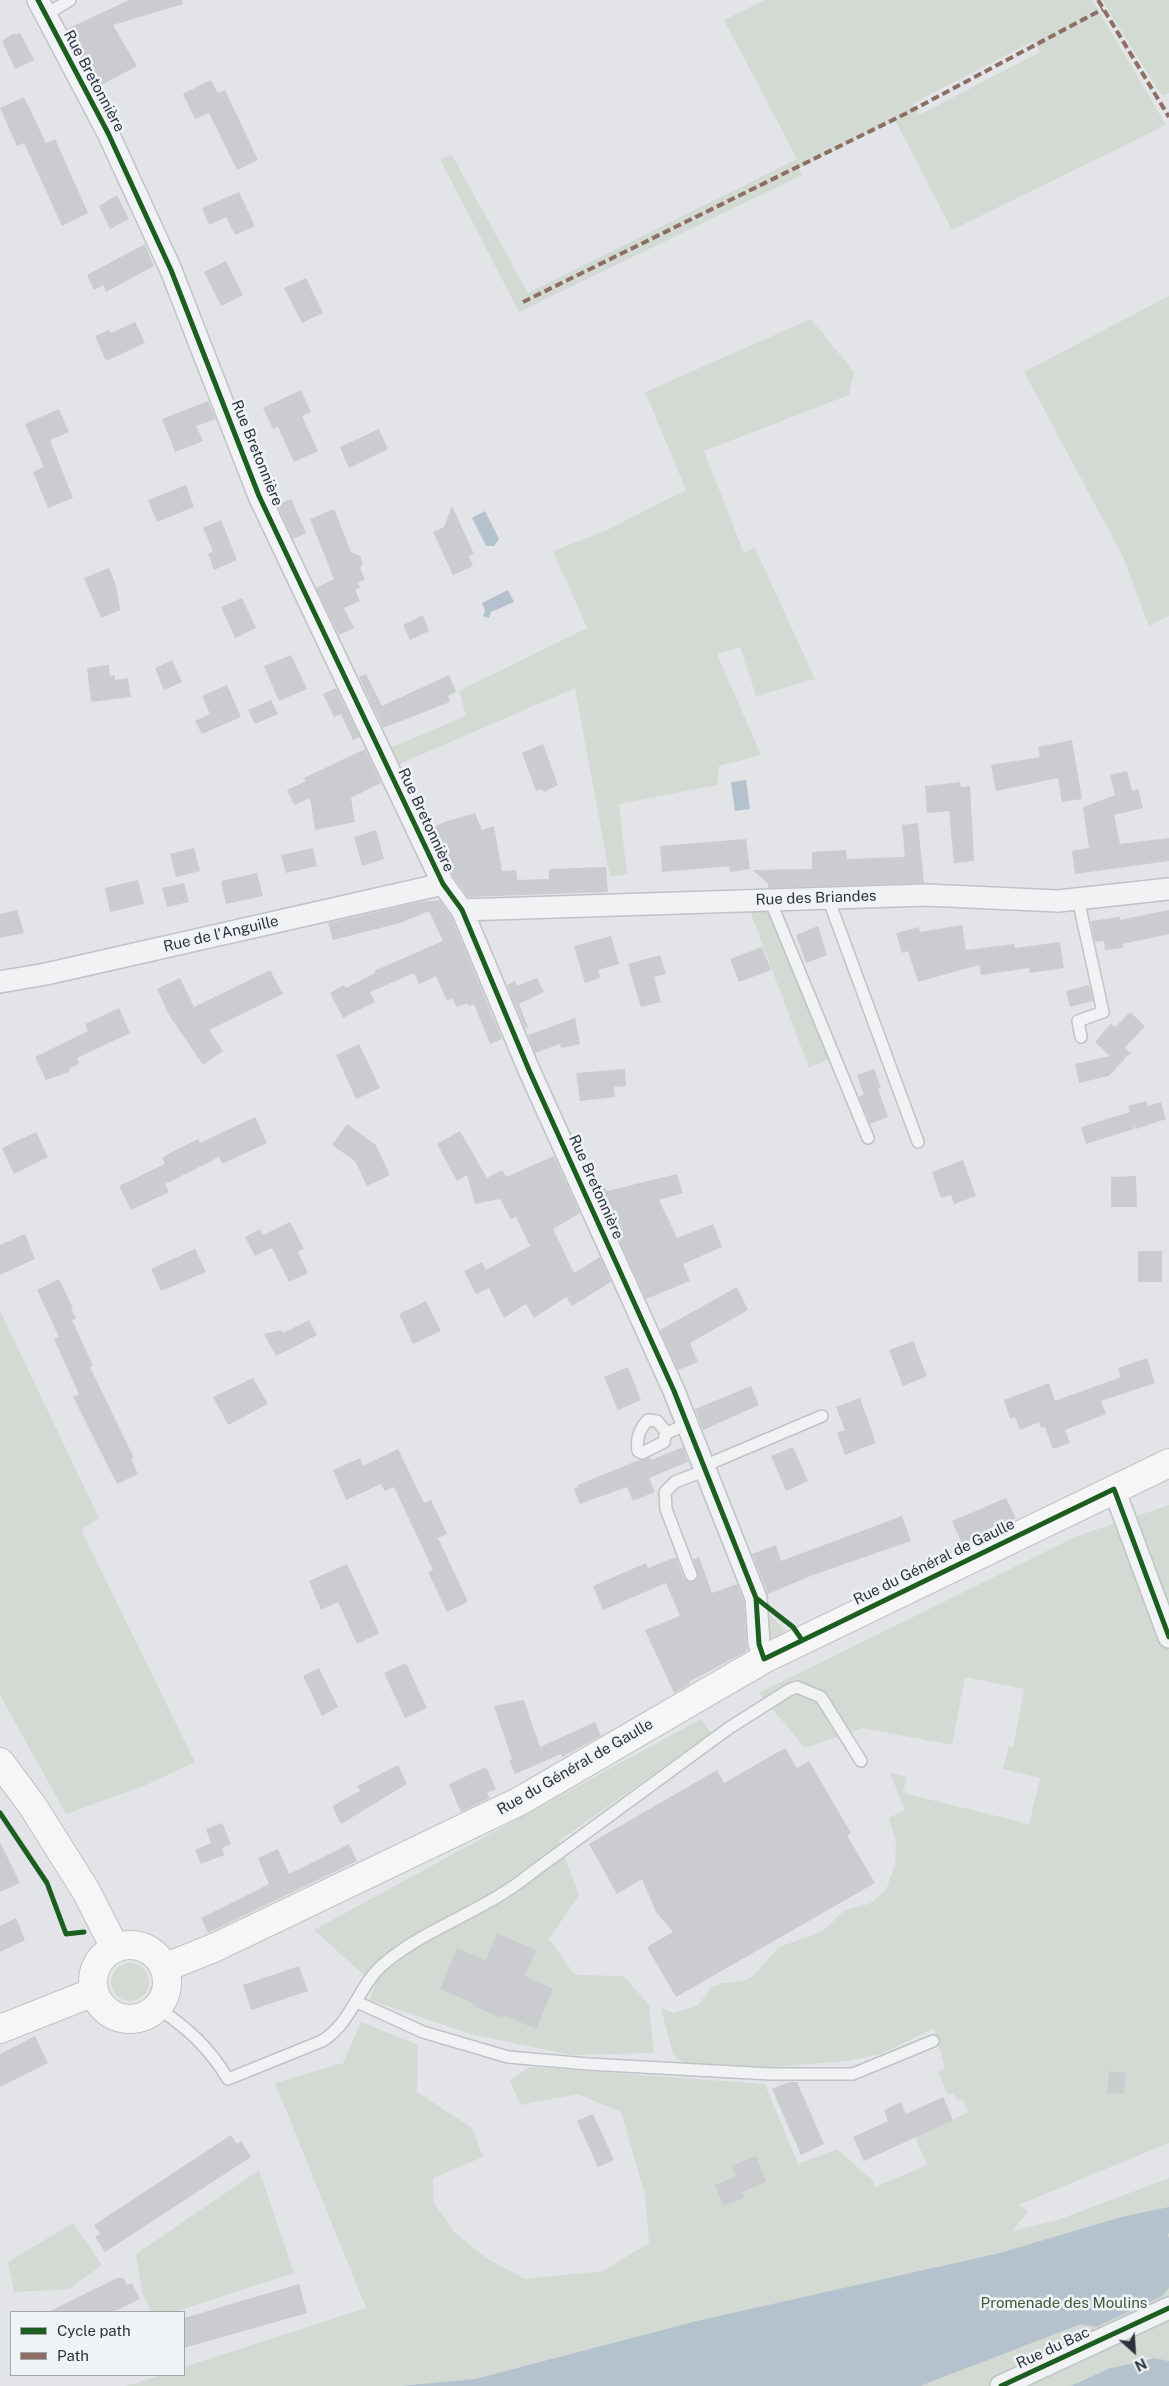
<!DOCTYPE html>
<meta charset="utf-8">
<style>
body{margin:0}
#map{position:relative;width:1169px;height:2386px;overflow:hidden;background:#e2e4e7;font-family:"Public Sans",sans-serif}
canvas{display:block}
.legend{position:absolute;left:10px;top:2311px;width:175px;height:65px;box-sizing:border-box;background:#f0f3f6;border:1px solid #a1a6ac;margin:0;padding:6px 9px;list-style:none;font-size:15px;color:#2b333e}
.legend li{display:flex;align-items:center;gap:10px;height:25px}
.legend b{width:25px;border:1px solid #a1a6ac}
.north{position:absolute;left:1109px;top:2326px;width:50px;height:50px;-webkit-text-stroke:4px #f0f3f6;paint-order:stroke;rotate:154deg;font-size:14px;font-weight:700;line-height:20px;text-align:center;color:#2b333e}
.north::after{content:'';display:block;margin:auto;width:18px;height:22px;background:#2b333e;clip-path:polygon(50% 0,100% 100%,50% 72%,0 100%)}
</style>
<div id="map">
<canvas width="1169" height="2386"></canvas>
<ul class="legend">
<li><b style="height:6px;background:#1b5e20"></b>Cycle path</li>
<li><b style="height:6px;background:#8d6e63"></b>Path</li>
</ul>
<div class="north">N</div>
</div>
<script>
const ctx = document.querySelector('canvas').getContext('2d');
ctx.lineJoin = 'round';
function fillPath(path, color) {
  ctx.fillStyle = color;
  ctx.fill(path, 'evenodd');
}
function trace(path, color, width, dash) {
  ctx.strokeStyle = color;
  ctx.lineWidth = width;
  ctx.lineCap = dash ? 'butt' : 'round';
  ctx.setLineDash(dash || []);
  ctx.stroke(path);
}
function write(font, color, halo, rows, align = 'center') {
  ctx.font = font + ' "Public Sans",sans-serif';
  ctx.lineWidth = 5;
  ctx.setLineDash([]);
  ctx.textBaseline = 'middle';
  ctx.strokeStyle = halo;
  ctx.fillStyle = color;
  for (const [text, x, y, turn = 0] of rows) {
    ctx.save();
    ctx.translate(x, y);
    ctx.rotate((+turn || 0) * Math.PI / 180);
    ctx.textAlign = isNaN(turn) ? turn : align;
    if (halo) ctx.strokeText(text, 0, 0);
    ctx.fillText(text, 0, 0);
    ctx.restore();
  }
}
const green = new Path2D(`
 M765 0H1092L1166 125 952 230 895 120 799 168 802 175 519 312 440 159 452 155 528 293 797 159 724 20ZM1034 41 1040 52 919 115 913 103Z
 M1102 0H1169V93L1162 96Z
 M1169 296V616L1149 626 1123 557 1024 372Z
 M811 319 854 372 849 395 704 451 744 553 755 548 815 679 756 696 740 647 717 654 761 755 719 766 717 785 619 804 627 874 610 877 575 688 395 766 390 748 466 716 459 691 587 628 553 551 605 531 686 490 645 392Z
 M770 908 829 1059 809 1068 750 911Z
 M0 1311 99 1518 81 1530 195 1762 146 1785 66 1814 0 1695Z
 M1169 1505V2143L1018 2205 1029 2211 1012 2231 1058 2220 1169 2178V2361L1144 2357 1082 2386H126L161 2375H184V2367L366 2308 275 2083 343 2063 361 2022 418 2045 417 2092 472 2128 483 2157 433 2178V2201L454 2232 488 2259 525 2279 603 2271 649 2243 645 2195 621 2112 577 2094 520 2105 510 2080 530 2067 765 2084 798 2164 837 2149 872 2180 875 2187 927 2165 915 2137 969 2112 962 2099 957 2101 954 2093 948 2095 938 2072 945 2068 934 2028 881 2054 847 2061 772 2067 687 2066 673 2055 661 2008 674 2013 697 2006 712 1987 722 1983 744 1981 753 1976 779 1947 813 1935 825 1929 845 1910 869 1904 878 1897 886 1890 895 1864 896 1844 889 1818 905 1810 890 1773 907 1777 903 1793 1029 1824 1040 1778 1003 1769 1009 1746 1013 1748 1024 1689 965 1677 952 1745 863 1728 805 1748 759 1693 1077 1536Z
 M769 1614 786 1631 769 1640 767 1616Z
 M701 1719 711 1733 559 1841 579 1895 549 1939 575 1975 624 1976 649 2005 654 2053 572 2055 474 2035 370 2000 375 1985 314 1930Z
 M111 1982a19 19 0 1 1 38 0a19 19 0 1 1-38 0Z
 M259 2170 294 2273 174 2312H151L142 2291 136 2254Z
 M73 2223 102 2265 69 2289 14 2292 8 2262Z`);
const water = new Path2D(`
 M485 511 499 539 494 546H486L472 518Z
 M508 590 514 602 491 612 489 618 483 616 485 610 482 603Z
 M746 780 750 809 735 811 731 782Z
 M1169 2207V2233L1167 2235 1169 2238V2288L1162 2296 1096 2327 1081 2324 920 2386H400L475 2379 701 2320 1000 2253 1121 2217Z
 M1154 2358 1169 2361V2386H1071L1108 2369Z`);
const building = new Path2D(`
 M129 0H182L183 4 113 25 137 66 98 87 67 29Z
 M14 33 15 35 20 33 34 60 15 69 2 41Z
 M211 80 218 93 225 90 258 160 237 170 209 113 195 119 183 94Z
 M24 97 46 143 55 139 88 213 62 226 24 143 17 146 0 108Z
 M239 192 255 226 235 235 226 217 209 225 202 208Z
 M117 195 129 219 110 229 99 206Z
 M145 244 154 266 106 292 103 285 94 290 87 275Z
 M226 261 243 295 221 306 204 272Z
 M306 278 323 313 302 323 284 288Z
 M135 322 145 343 106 361 95 336 109 330 111 333Z
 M301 390 311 412 302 416 318 451 294 462 278 427 273 429 263 408Z
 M208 401 216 419 196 426 203 441 175 452 162 419Z
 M59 409 69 432 50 440 73 498 48 508 33 472 44 467 25 424Z
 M379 429 388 449 349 468 340 447Z
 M186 485 194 507 157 522 148 500Z
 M291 499 306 533 293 539 277 505Z
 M452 506 474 554 469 556 473 566 453 575 433 532 444 527Z
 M334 509 351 552 360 556 363 563 360 568 365 580 358 582 360 588 355 589 360 601 344 608 354 628 339 635 316 588 334 579 310 519Z
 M221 520 237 560 214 570 208 554 213 551 203 528Z
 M109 568 116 585 120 610 101 618 84 578Z
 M242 598 256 628 235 638 221 607Z
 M423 615 429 631 410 640 403 625Z
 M291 655 307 689 279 701 264 666Z
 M172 660 182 682 164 690 155 668Z
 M109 665 110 676 115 675V680L128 678 131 697 91 702 87 668Z
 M366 674 382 706 449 675 456 692 448 696 450 702 383 728 359 677Z
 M227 685 241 717 202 734 195 721 210 714 202 696Z
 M336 688 360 737 353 740 341 714 334 717 323 694Z
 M271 700 278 714 255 724 248 710Z
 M1072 740 1082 799 1062 802 1058 778 996 791 991 765 1040 757 1038 747Z
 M543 744 558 785 544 792 542 789 536 791 522 753Z
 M365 749 381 783 351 798 355 822 315 830 310 798 294 805 287 790 306 781 304 778Z
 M1127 771 1132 791 1138 789 1143 808 1114 815 1120 844 1169 838V861L1075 874 1072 851 1089 848 1083 807 1115 795 1110 775Z
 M960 782 961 787 970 786 974 861 954 863 949 811 927 813 925 786Z
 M475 813 482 830 494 826 502 871 516 870 517 880 549 879V869L606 867 608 892 468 897 454 878 431 829 444 822Z
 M918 823 924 883 768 888V884L753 870 812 869V852L846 850 847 859 905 857 902 825Z
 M376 830 384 859 362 866 354 837Z
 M746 839 750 869 730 872 729 866 662 872 660 846Z
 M194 848 200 871 176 877 170 854Z
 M313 848 317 866 286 873 281 855Z
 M257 873 263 896 226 904 221 881Z
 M138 880 144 904 110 912 105 888Z
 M184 883 189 902 167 907 162 888Z
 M440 900 451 916 502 1039 490 1044 474 1004 469 1006 467 1003 457 1007 452 998 447 1001 436 976 419 984 414 973 370 992 375 1002 343 1018 330 993 344 985 346 988 375 973 374 971 443 941 429 911 400 923 333 940 328 923 420 902Z
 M17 910 24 933 0 938V914Z
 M1169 910V934L1123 944V948L1105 950 1104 941 1095 942 1091 921 1120 917V920Z
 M962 925 966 950 1014 944 1015 948 1060 942 1064 968 1030 973 1029 968 981 975 979 965 918 982 908 951 902 953 896 933 919 927 920 932Z
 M818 926 827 955 806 963 796 935Z
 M611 936 619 964 598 970 600 978 585 983 574 946Z
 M762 947 771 970 739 982 730 959Z
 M660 955 666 974 654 977 661 1002 641 1007 628 964Z
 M270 970 283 994 209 1030 223 1051 203 1065 169 1015 157 989 180 978 194 1007Z
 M537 978 544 992 519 1004 528 1027 525 1028 507 985 515 981 517 986Z
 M1089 985 1093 1001 1070 1007 1066 991Z
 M119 1008 130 1033 77 1058 79 1064 70 1068 69 1072 46 1080 35 1057 88 1031 85 1024Z
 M1130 1012 1145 1026 1125 1048 1129 1052 1132 1051 1109 1076 1079 1083 1075 1064 1110 1056 1095 1042 1111 1024 1115 1027Z
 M575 1018 580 1044 561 1048 560 1044 535 1053 528 1035Z
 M359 1044 380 1088 356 1099 336 1055Z
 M625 1069 626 1086 614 1087 615 1097 580 1101 576 1073Z
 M874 1069 881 1088 878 1089 888 1117 870 1124 859 1096 864 1095 857 1075Z
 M1146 1101 1148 1106 1161 1102 1166 1119 1136 1129 1134 1125V1129L1086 1144 1081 1127 1130 1112 1128 1106Z
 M255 1117 267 1143 222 1164 219 1157 165 1184 169 1192 131 1210 119 1186 165 1164 162 1158 170 1153 198 1139 200 1143Z
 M347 1124 376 1145 390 1175 367 1186 355 1161 332 1145Z
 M460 1131 487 1178 502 1170 506 1177 554 1156 580 1213 553 1229 574 1273 600 1257 611 1282 572 1306 566 1297 534 1318 526 1304 504 1318 489 1288 476 1294 464 1271 482 1262 486 1270 530 1246 516 1217 511 1219 500 1199 475 1204 467 1175 457 1181 437 1144Z
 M36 1132 48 1157 14 1174 2 1148Z
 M963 1160 976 1196 954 1204 951 1195 941 1198 932 1172Z
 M677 1174 683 1193 659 1200 677 1238 713 1224 722 1247 683 1264 690 1281 646 1299 594 1185 602 1182 607 1191Z
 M1136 1176 1137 1207H1111V1177Z
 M290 1222 304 1249 298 1252 308 1273 289 1282 272 1248 255 1256 245 1237 260 1229 263 1235Z
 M25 1234 35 1259 0 1275V1245Z
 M195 1249 206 1272 161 1291 151 1269Z
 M1138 1251H1162V1282H1138Z
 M59 1279 73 1308 71 1309 76 1318 72 1320 93 1366 90 1367 134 1458 131 1459 138 1474 117 1484 73 1397 79 1394 54 1339 59 1337 37 1290Z
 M737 1287 748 1310 690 1343 698 1362 678 1370 660 1330Z
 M426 1301 441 1331 413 1344 399 1314Z
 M309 1320 317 1335 276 1356 264 1334 281 1330 283 1333Z
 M913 1341 927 1376 903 1386 889 1350Z
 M1147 1358 1155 1383 1101 1401 1106 1414 1065 1430 1070 1443 1053 1449 1045 1427 1041 1428 1039 1422 1020 1430 1015 1417 1010 1419 1004 1400 1049 1383 1055 1401 1121 1377 1118 1368Z
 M628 1367 641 1400 618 1410 604 1377Z
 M253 1378 268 1404 228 1425 213 1397Z
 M751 1386 759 1405 703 1430 695 1409Z
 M860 1398 876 1443 845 1455 837 1433 845 1430 836 1407Z
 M683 1447 688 1462 649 1478 655 1492 633 1501 627 1487 580 1504 574 1489 578 1487V1485L639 1460 650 1457 651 1460Z
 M793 1447 808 1481 786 1491 771 1456Z
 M398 1449 424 1503 431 1500 447 1534 438 1538 468 1602 447 1612 428 1572 433 1570 394 1487 385 1491 381 1484 346 1500 333 1470 360 1458 363 1466Z
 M1006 1498 1016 1518 962 1544 952 1521Z
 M902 1516 911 1541 813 1575 768 1594 752 1554 776 1545 781 1561Z
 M676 1557 684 1578 690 1582 698 1577 693 1559 699 1557 712 1593 737 1584 744 1601 747 1648 745 1652 689 1682 690 1684 674 1693 645 1630 680 1616 666 1583 603 1610 593 1586 646 1563 648 1568Z
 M347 1564 379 1633 357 1644 338 1602 321 1610 309 1581Z
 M406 1663 427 1708 405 1718 384 1673Z
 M319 1668 338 1707 322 1716 303 1676Z
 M524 1700 540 1747 595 1722 601 1736 562 1757 561 1754 515 1774 509 1761 512 1759 494 1706Z
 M785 1748 797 1768 809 1761 851 1833 847 1835 875 1883 676 1997 647 1947 673 1932 656 1912 642 1879 617 1894 589 1844 717 1770 724 1783Z
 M398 1765 407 1784 341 1824 332 1806 360 1791 357 1786Z
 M486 1767 496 1789 487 1793 490 1798 461 1812 449 1784Z
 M222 1823 231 1844 222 1848 224 1855 201 1864 195 1850 211 1843 206 1829Z
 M0 1842 20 1883 0 1892Z
 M349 1844 357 1861 208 1933 201 1918 269 1884 258 1858 278 1849 289 1874Z
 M16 1918 25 1940 0 1952V1926Z
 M497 1933 536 1950 525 1976 553 1989 536 2029 503 2015 502 2018 472 2006 473 2003 440 1989 457 1948 486 1960Z
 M299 1966 308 1991 251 2010 243 1985Z
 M35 2036 48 2063 0 2087V2054Z
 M1109 2071 1126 2073 1124 2094 1107 2093Z
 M789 2082H797L824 2144 801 2155 772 2089Z
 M943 2097 953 2120 864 2161 853 2137 888 2121 884 2110 901 2102 906 2114Z
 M593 2114 614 2160 598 2167 577 2121Z
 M231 2135 237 2144 241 2141 251 2157 105 2252 95 2237 100 2234 94 2225Z
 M756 2156 766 2182 742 2192 745 2198 723 2206 715 2185 736 2176 732 2166Z
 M117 2278H124L127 2285 132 2283 140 2299 113 2312H48Z
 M299 2284 307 2313 184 2348V2318Z`);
const lane = new Path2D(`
 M45 15 70 0
 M828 898 918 1142
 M1078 899 1103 1012 1078 1021 1081 1037
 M770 900 868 1138
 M667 1433 657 1421 648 1420C639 1429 636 1438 638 1451L642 1453 664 1442 665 1434 687 1424
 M704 1466 822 1416
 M691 1575 666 1509 665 1492 675 1482 706 1470
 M357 2002 423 2032 508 2057 588 2064 770 2074H853L933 2041
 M157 2007C188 2029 208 2046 228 2079L322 2041C354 2021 358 1984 386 1962 430 1926 487 1910 530 1874L729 1728 789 1690 797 1687 821 1697 861 1761`);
const street = new Path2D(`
 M38 0 108 133 171 270 259 496 443 884 462 910 529 1070 674 1391 756 1598 759 1644 764 1659
 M462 910 926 895 1058 901 1169 889
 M0 982 46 974 443 884
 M1114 1489 1169 1637
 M1001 2386 1169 2308`);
const secondary = new Path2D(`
 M0 1762 32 1805 86 1891 115 1948
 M93 1982a37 37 0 1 1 74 0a37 37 0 1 1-74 0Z
 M164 1968 216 1947 520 1801 764 1659 1169 1463
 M0 2029 94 1992`);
const quiet = new Path2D(`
 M1098 0 1169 117
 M523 302 905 114 1103 9`);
const cycleway = new Path2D(`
 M38 0 108 133 171 270 259 496 443 884 462 910 529 1070 674 1391 756 1598 759 1644 764 1659 1114 1489 1169 1637
 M756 1598 793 1627 802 1640
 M0 1813 47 1883 66 1934 84 1932
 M1001 2386 1169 2308`);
const streetNames = [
 ["Rue Bretonnière",94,81,62],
 ["Rue Bretonnière",257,453,68],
 ["Rue Bretonnière",426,820,65],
 ["Rue des Briandes",816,898,-2],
 ["Rue de l'Anguille",221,934,-13],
 ["Rue Bretonnière",596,1187,66],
 ["Rue du Général de Gaulle",934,1562,-26],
 ["Rue du Général de Gaulle",575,1767,-30],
 ["Rue du Bac",1053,2348,-25]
];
const parkNames = [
 ["Promenade des Moulins",1064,2303]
];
fillPath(green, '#d3dad3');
fillPath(water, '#b4c2ce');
fillPath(building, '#cbcccf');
trace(lane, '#c1c2c5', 14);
trace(street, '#c1c2c5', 24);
trace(secondary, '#c1c2c5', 30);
trace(lane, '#f1f2f4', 11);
trace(street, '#f1f2f4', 21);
trace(secondary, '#f6f6f6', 28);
trace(quiet, '#8d6e63', 4, [8, 4]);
trace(cycleway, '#1b5e20', 5);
write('15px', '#2b333e', '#f0f3f6', streetNames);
write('15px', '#41583a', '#f0f3f6', parkNames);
</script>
